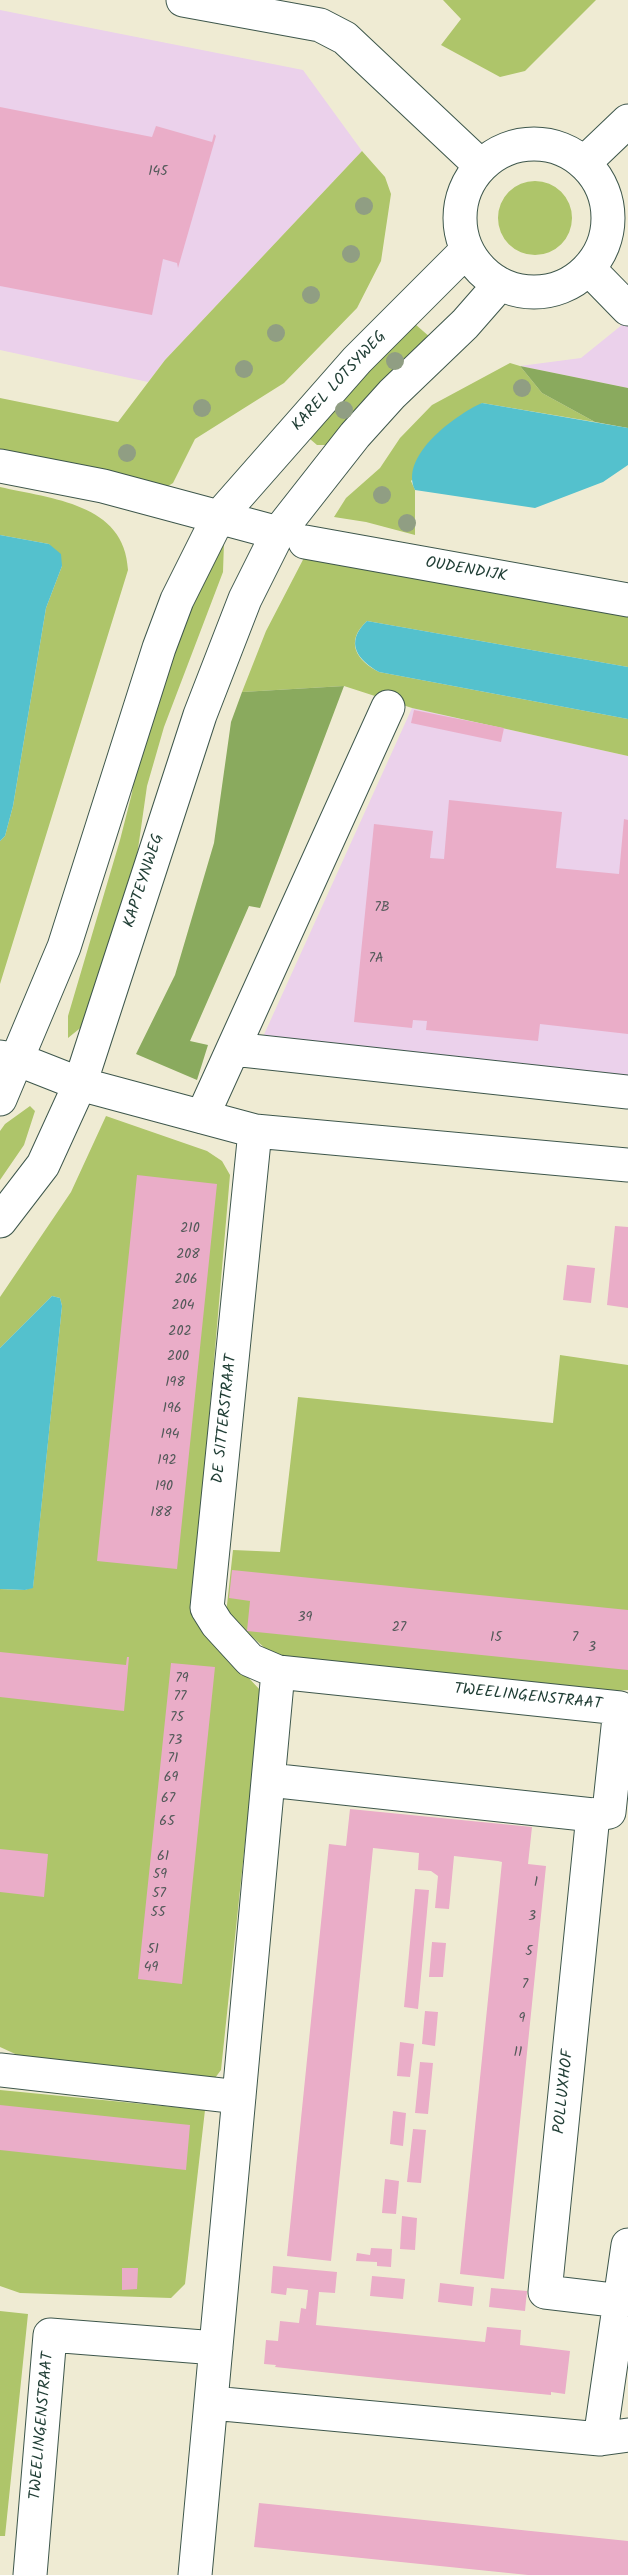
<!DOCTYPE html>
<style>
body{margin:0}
canvas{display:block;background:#efebd3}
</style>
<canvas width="628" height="2575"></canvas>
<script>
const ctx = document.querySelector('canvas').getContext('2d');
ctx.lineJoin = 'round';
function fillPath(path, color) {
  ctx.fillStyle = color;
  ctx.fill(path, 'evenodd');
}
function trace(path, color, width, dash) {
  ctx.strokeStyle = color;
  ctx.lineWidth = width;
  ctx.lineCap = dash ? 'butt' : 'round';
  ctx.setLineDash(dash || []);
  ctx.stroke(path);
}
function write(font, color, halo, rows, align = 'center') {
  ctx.font = font + ' Kalam,sans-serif';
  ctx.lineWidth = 4.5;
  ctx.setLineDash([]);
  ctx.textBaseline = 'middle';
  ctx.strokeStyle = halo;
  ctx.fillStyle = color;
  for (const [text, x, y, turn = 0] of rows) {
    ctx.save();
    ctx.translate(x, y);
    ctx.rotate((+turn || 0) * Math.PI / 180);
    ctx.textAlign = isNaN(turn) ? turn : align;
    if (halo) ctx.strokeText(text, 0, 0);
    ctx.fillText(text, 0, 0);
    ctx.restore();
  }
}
const built = new Path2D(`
 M0 10 303 70 362 151 165 360 148 382 0 350Z
 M628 320V388L520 366 581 358Z
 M412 708 628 756V1101L252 1061Z`);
const green = new Path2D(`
 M443 0H596L525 71 500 77 441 45 461 19Z
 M362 151 385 177 391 194 381 261 357 308 284 383 195 439 173 483 165 488 0 459V398L118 422 165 360Z
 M498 218a37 37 0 1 1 74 0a37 37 0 1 1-74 0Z
 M415 324 431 338 330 442 326 445H317L310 439V427Z
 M510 363 520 366 542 393 595 422 482 403 411 481 415 490V535L366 522 334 517 346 498 380 468 400 438 432 405Z
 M0 487C51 499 125 503 128 570L0 984V841L5 836 13 806 46 608 62 566 49 544 0 535Z
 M224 542 223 572 164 727 147 786 138 849 119 928 84 1025 68 1038V1016L120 840 132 793 141 726 150 684Z
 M307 552 628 615V667L367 621C344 642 357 661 379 672L628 719V756L412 708 344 686 242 692 266 631Z
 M30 1106 35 1111 24 1145 0 1180V1131L5 1124Z
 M106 1116 207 1151 222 1161 230 1175 195 1582 194 1620 261 1691 221 2070 215 2078 24 2058 0 2047V1589L25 1590 33 1587 62 1306 60 1298 52 1296 0 1348V1297L71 1192Z
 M560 1355 628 1365V1690L616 1691 274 1656 226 1614 233 1550 280 1552 298 1397 553 1423Z
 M0 2090 205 2110 185 2284 171 2298 20 2293 0 2286Z
 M0 2311 28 2314 5 2536H0Z`);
const forest = new Path2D(`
 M520 366 628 388V428L595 422 542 393Z
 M344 686 260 908 249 906 190 1041 208 1045 197 1080 136 1054 175 975 214 843 231 722 242 692Z`);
const water = new Path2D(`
 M482 403 628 428V465L603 482 535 508 415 490C399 456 455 415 482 403Z
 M0 535 49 544 61 554 62 566 46 608 13 806 5 836 0 841Z
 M367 621 628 667V719L379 672C358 660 344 643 367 621Z
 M52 1296 60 1298 62 1306 33 1588 25 1590 0 1589V1348Z`);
const building = new Path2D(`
 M0 107 152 137 156 126 212 142 214 134 216 136 178 268 177 263 163 259 152 315 0 286Z
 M414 710 504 728 501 742 411 723Z
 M449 800 562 812 556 868 619 874 624 819 628 820V1034L540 1024 538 1041 426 1030 427 1021 413 1020 412 1028 354 1022 374 824 433 831 430 858 444 859Z
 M137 1175 217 1184 177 1569 97 1561Z
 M615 1226 628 1227V1308L607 1305Z
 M567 1265 595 1268 591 1303 563 1300Z
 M232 1570 628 1610V1670L247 1631 250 1601 229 1598Z
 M0 1652 126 1665 127 1657H129L124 1711 0 1697Z
 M171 1663 215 1667 182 1984 138 1979Z
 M350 1809 532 1827 528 1864 546 1866 504 2279 460 2274 502 1862 498 1861 454 1856 449 1909 435 1908 438 1876 431 1871 418 1870 419 1853 373 1848 331 2261 287 2256 329 1844 346 1846Z
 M0 1849 48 1854 44 1897 0 1892Z
 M415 1889 429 1890 418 2009 404 2007Z
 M432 1942 446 1943 443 1977H429Z
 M425 2011 438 2012 435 2046 422 2044Z
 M400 2042 414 2044 410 2077 397 2076Z
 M420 2062 433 2063 428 2114 415 2113Z
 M0 2105 190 2125 186 2170 0 2150Z
 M393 2111 406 2113 403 2146 390 2144Z
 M413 2129 426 2130 421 2183 407 2182Z
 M385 2179 399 2181 396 2214 382 2213Z
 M402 2216 417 2218 415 2250 400 2249Z
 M371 2248 392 2249 391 2267 377 2266V2262L356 2261 357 2253 370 2255Z
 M273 2266 337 2272 335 2293 319 2292 316 2325 485 2342 487 2327 521 2330 520 2345 570 2351 565 2394 551 2392V2395L378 2378 275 2367 276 2365 264 2364 266 2340 278 2341 280 2321 299 2323 301 2308 306 2309 308 2290 287 2288 286 2295 271 2293Z
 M122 2268H138L137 2289 122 2290Z
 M372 2276 405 2279 403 2299 370 2296Z
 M440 2283 474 2287 472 2306 438 2302Z
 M491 2288 527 2291 525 2311 489 2307Z
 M259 2503 628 2541V2575H528L254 2547Z`);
const minor = new Path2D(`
 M183 0 320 25 345 38 481 166
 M460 218a74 74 0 1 1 148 0a74 74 0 1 1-148 0Z
 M584 163 628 121
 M589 269 628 309
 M0 466 103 486 278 533
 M305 542 628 600
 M233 1049 628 1092
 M0 1057 19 1060 80 1084 255 1131 628 1165
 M0 1099 64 947 159 648 177 600 218 518 357 360 467 250
 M202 1117 388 707
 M255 1131 207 1608 217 1624 250 1660 278 1672
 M0 1221 43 1165 80 1084 200 715 245 599 278 533 355 435 392 394 465 324 500 284
 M593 1815 545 2292 621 2301
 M0 2070 239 2097
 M212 2403 600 2439 628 2435
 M600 2439 628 2245
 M30 2575 50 2335 216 2348
 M195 2575 278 1672 620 1708 609 1812 593 1815 269 1780`);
const trees = [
 [364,206],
 [351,254],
 [311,295],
 [276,333],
 [395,361],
 [244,369],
 [522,388],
 [202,408],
 [344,410],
 [127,453],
 [382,495],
 [407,523]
];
const numberNames = [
 ["145",158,173],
 ["7B",382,909],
 ["7A",376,960],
 ["210",190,1230],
 ["208",188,1256],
 ["206",186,1281],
 ["204",183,1307],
 ["202",180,1333],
 ["200",178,1358],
 ["198",175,1384],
 ["196",172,1410],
 ["194",170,1436],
 ["192",167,1462],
 ["190",164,1488],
 ["188",161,1514],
 ["39",305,1619],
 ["27",399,1629],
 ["15",496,1639],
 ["7",575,1639],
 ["3",592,1649],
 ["79",182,1680],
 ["77",180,1698],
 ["75",177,1719],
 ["73",175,1742],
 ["71",173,1760],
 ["69",171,1779],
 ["67",168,1800],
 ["65",167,1823],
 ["61",163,1858],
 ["59",160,1876],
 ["1",536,1884],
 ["57",159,1895],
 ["55",158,1914],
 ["3",532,1918],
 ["51",153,1951],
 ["5",529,1953],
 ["49",151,1969],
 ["7",525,1986],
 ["9",522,2020],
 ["11",518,2054]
];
const streetNames = [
 ["KAREL LOTSYWEG",340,382,-47],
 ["OUDENDIJK",466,571,10],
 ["KAPTEYNWEG",145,881,-72],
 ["DE SITTERSTRAAT",226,1419,-84],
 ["TWEELINGENSTRAAT",528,1698,6],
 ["POLLUXHOF",565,2092,-84],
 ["TWEELINGENSTRAAT",43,2426,-85]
];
fillPath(built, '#ebd1eb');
fillPath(green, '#aec56a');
fillPath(forest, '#8aaa5e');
fillPath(water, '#54c1cd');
fillPath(building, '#eaadc8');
trace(minor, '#3e574c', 35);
trace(minor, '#fff', 33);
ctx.fillStyle = '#909e83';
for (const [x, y] of trees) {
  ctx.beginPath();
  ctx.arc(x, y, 9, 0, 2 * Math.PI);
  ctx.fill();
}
write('14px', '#525959', null, numberNames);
write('16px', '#1f3d34', '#fff', streetNames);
</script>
